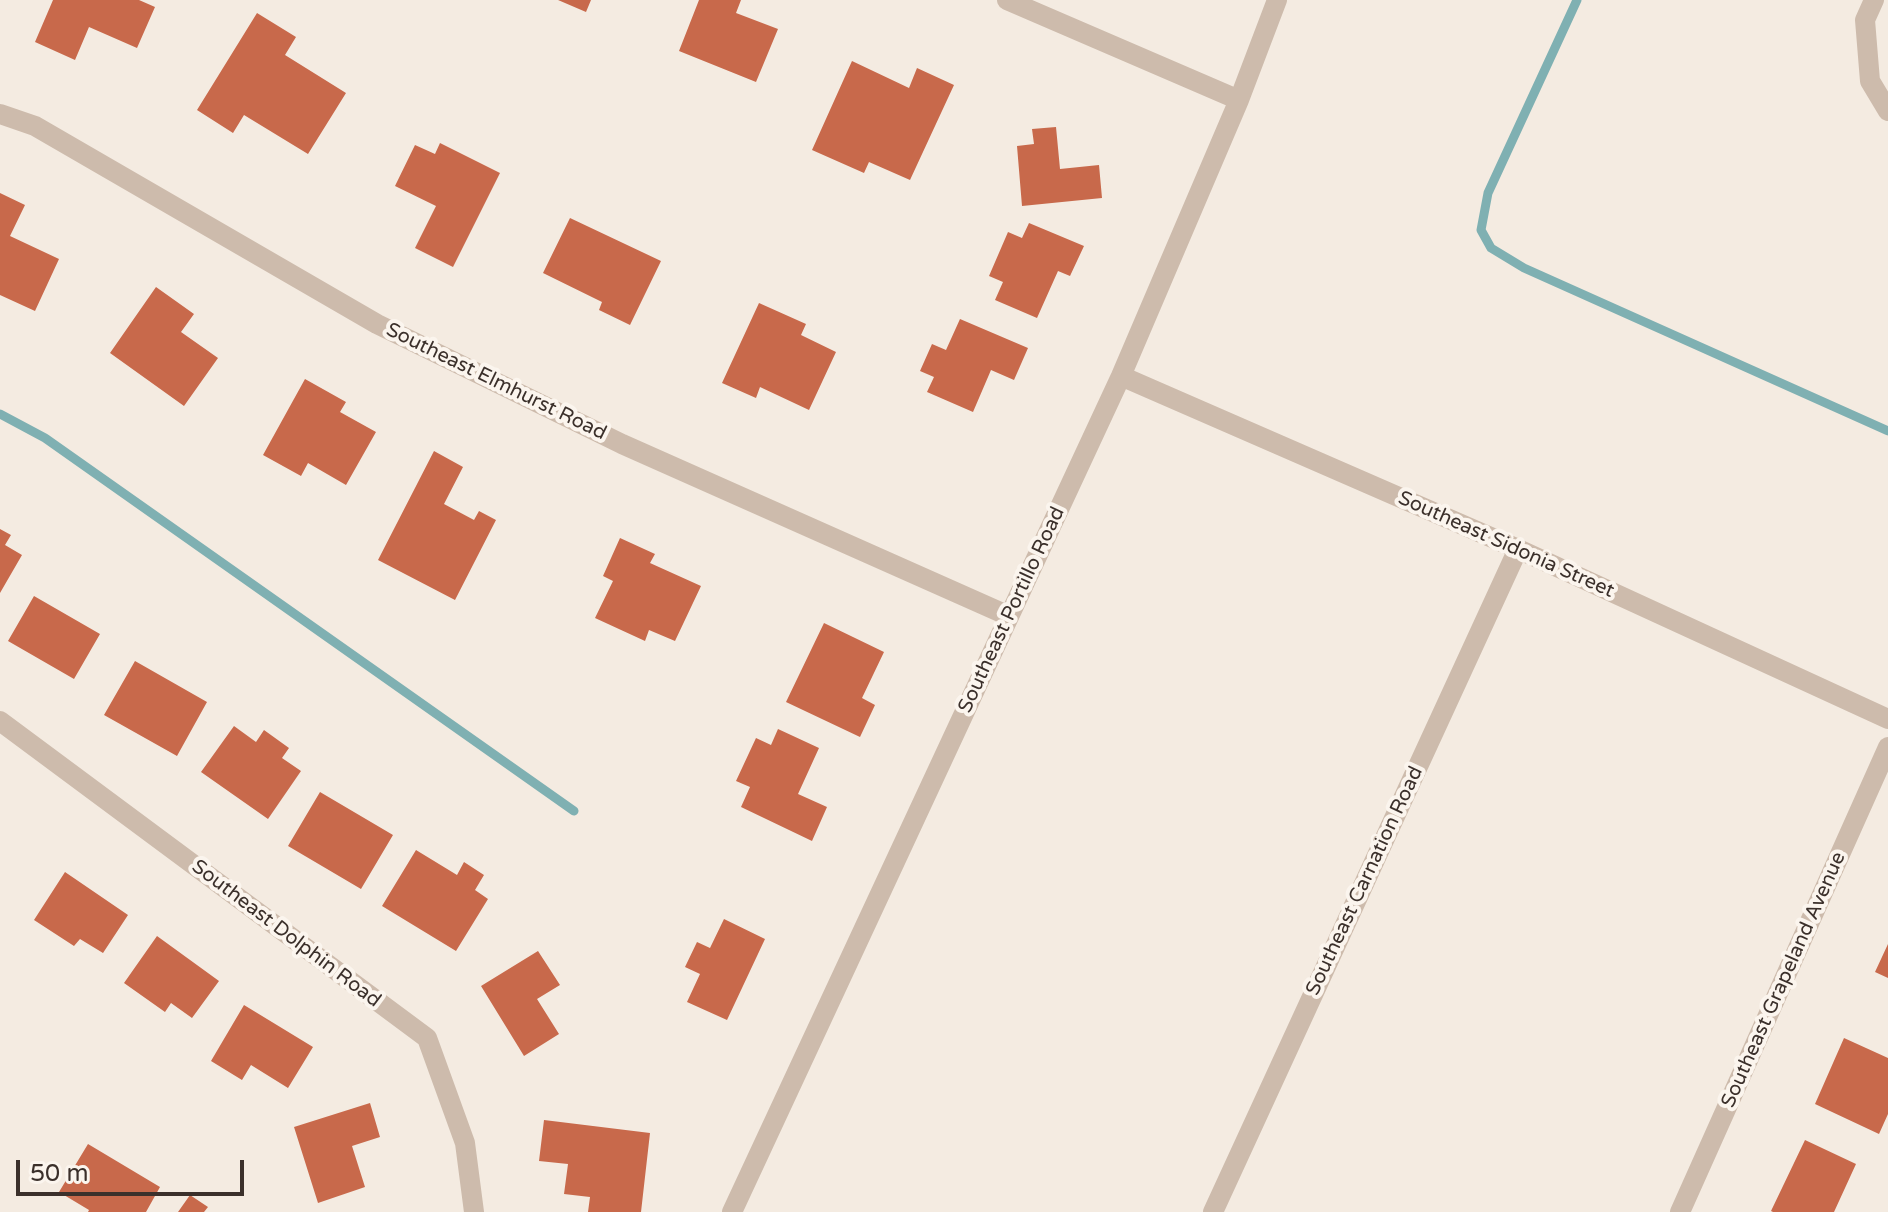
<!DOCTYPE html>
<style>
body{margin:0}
#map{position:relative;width:1888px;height:1212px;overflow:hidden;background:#f4ebe1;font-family:"Varela Round",sans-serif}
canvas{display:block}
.scale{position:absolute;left:16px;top:1160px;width:228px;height:36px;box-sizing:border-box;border:4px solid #3b302b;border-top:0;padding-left:10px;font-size:24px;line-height:28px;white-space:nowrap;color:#3b302b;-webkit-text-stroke:6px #fbf5ee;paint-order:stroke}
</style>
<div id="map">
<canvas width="1888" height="1212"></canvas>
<div class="scale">50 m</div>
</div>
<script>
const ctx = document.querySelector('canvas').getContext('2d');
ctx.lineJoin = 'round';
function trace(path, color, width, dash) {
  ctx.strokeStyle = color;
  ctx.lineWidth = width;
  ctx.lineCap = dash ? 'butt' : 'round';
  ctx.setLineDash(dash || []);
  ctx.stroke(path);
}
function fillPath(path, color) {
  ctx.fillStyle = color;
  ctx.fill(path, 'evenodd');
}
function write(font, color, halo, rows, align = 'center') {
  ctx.font = font + ' "Varela Round",sans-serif';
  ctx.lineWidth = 8;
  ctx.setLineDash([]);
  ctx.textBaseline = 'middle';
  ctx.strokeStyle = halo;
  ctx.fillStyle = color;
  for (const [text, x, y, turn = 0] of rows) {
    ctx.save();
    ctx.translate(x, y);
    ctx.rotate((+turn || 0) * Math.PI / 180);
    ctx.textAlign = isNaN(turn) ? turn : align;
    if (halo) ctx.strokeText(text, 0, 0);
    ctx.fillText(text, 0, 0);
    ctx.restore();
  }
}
const stream = new Path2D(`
 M1577 0 1488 193 1481 230 1491 248 1524 268 1888 431
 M0 414 45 438 574 811`);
const building = new Path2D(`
 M53 0H139L155 7 137 48 89 27 75 60 35 42Z
 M558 0H591L586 12Z
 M699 0H741L736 13 778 29 756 82 679 51Z
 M257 13 296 37 285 55 346 93 308 154 244 115 233 133 197 110Z
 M852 61 909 88 917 68 954 85 910 180 869 162 864 173 812 150Z
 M1056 127 1060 169 1099 165 1102 198 1022 206 1017 146 1034 144 1032 129Z
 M440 143 500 173 453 267 415 248 436 206 395 186 415 145 435 154Z
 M0 193 25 205 10 236 59 259 35 311 0 295Z
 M570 218 661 261 630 325 599 310 602 302 543 273Z
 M1029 223 1084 246 1070 276 1058 271 1037 318 995 300 1003 282 989 276 1008 232 1022 238Z
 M156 287 194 314 181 332 218 358 184 406 110 353Z
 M759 303 806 324 801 335 836 352 809 410 760 387 756 398 722 383Z
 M960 319 1028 348 1014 380 991 370 973 412 927 392 934 377 920 371 932 344 946 350Z
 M305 379 346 402 340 412 376 432 346 485 308 463 301 476 263 455Z
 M434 451 463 467 444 504 474 520 479 511 496 520 455 600 378 560Z
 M0 529 11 535 5 545 22 555 0 593Z
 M620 538 655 554 650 563 701 586 675 641 649 630 645 641 595 618 613 581 603 576Z
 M34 596 100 634 74 679 8 641Z
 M824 623 884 652 862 698 875 705 860 737 786 702Z
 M135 661 207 702 177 756 104 715Z
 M234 726 256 742 264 730 289 748 282 758 301 771 268 819 201 772Z
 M778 729 819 748 798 794 827 807 812 841 741 807 750 787 736 781 756 738 771 745Z
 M320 792 393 835 361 889 288 846Z
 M416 850 457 875 464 862 484 875 475 890 488 899 456 951 382 906Z
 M65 872 128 915 103 953 80 939 74 946 34 920Z
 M724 919 765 939 727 1020 687 1002 700 974 685 967 697 942 710 948Z
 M157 936 219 981 192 1018 171 1003 165 1012 124 983Z
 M1888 944V978L1875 972Z
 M538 951 560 985 537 999 559 1034 524 1056 481 986Z
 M244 1005 313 1047 288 1088 251 1065 242 1080 211 1061Z
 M1844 1038 1888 1058V1114L1879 1134 1815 1104Z
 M370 1103 380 1137 352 1146 365 1187 318 1203 294 1127Z
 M544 1120 650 1133 641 1212H588L590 1197 564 1194 568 1164 539 1161Z
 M1805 1140 1856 1164 1834 1212H1773L1771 1211Z
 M88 1144 160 1187 146 1212H88L89 1210 59 1192Z
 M190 1195 208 1207 204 1212H178Z`);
const street = new Path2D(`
 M1007 0 1239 100
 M1874 0 1865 20 1870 81 1888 111
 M0 114 35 126 377 324 622 444 1009 616
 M1121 376 1518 549 1888 719
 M0 721 427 1038 465 1143 474 1212
 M732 1212 1121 376 1239 100 1277 0
 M1213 1212 1518 549
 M1680 1212 1888 747`);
const streetNames = [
 ["Southeast Elmhurst Road",496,382,26],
 ["Southeast Sidonia Street",1506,545,24],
 ["Southeast Portillo Road",1012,610,-65],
 ["Southeast Carnation Road",1365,881,-65],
 ["Southeast Dolphin Road",286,934,37],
 ["Southeast Grapeland Avenue",1784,980,-66]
];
trace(stream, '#7fb0b2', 9);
fillPath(building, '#c8694b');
trace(street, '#cdbbac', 20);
write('20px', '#3b302b', '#fbf5ee', streetNames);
</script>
